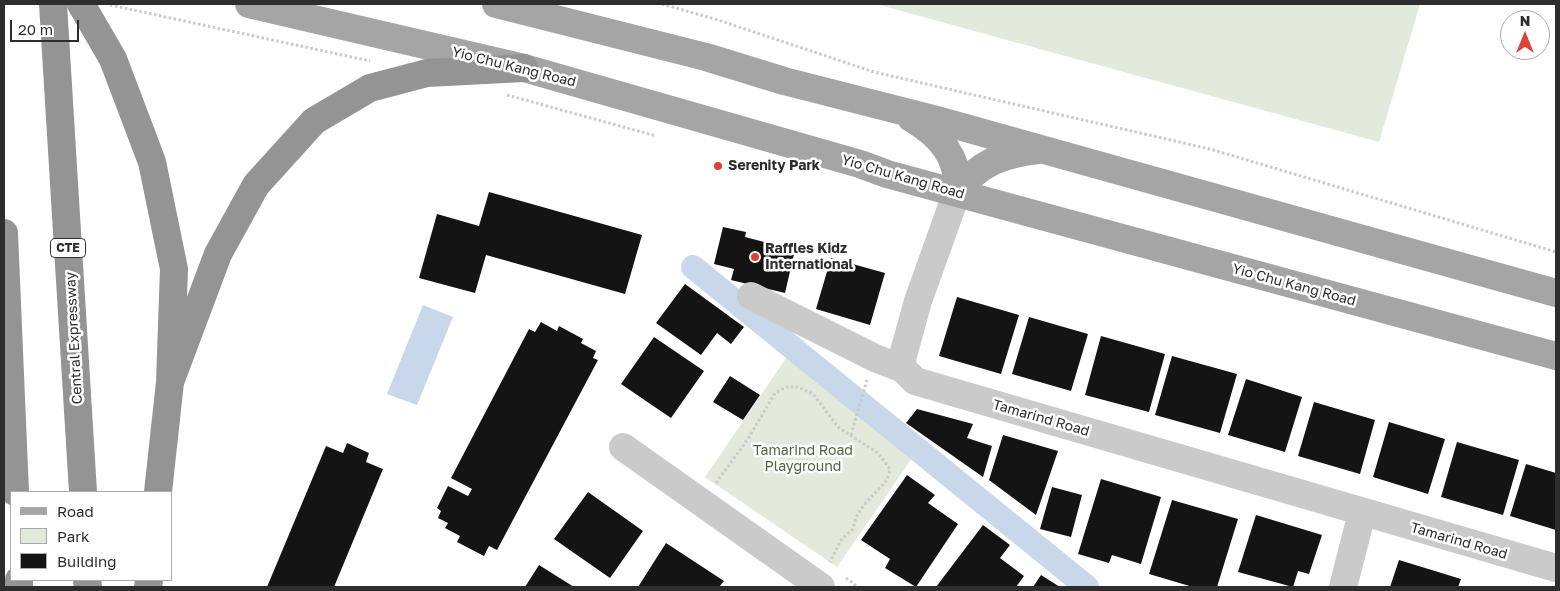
<!DOCTYPE html>
<style>
body{margin:0}
#map{position:relative;width:1560px;height:591px;overflow:hidden;background:#fff;font-family:"Golos Text",sans-serif}
canvas{display:block}
.frame{position:absolute;inset:0;border:5px solid #2d2d2d;pointer-events:none}
.legend{position:absolute;left:10px;top:491px;width:162px;height:90px;box-sizing:border-box;background:#fff;border:1px solid #ababab;margin:0;padding:6px 9px;list-style:none;font-size:15px;color:#2d2d2d}
.legend li{display:flex;align-items:center;gap:10px;height:25px}
.legend b{width:25px;border:1px solid #ababab}
.north{position:absolute;left:1500px;top:10px;width:50px;height:50px;box-sizing:border-box;background:#fff;border:1px solid #ababab;border-radius:50%;rotate:0deg;font-size:14px;font-weight:700;line-height:20px;text-align:center;color:#2d2d2d}
.north::after{content:'';display:block;margin:auto;width:18px;height:22px;background:#de4135;clip-path:polygon(50% 0,100% 100%,50% 72%,0 100%)}
.scale{position:absolute;left:10px;top:20px;width:69px;height:22px;box-sizing:border-box;border:2px solid #2d2d2d;border-top:0;padding-left:6px;font-size:15px;line-height:18px;white-space:nowrap;color:#2d2d2d;-webkit-text-stroke:4px #fff;paint-order:stroke}
</style>
<div id="map">
<canvas width="1560" height="591"></canvas>
<div class="frame"></div>
<ul class="legend">
<li><b style="height:6px;background:#a5a5a5"></b>Road</li>
<li><b style="height:14px;background:#e1eadb"></b>Park</li>
<li><b style="height:14px;background:#141414"></b>Building</li>
</ul>
<div class="north">N</div>
<div class="scale">20 m</div>
</div>
<script>
const ctx = document.querySelector('canvas').getContext('2d');
ctx.lineJoin = 'round';
function fillPath(path, color) {
  ctx.fillStyle = color;
  ctx.fill(path, 'evenodd');
}
function trace(path, color, width, dash) {
  ctx.strokeStyle = color;
  ctx.lineWidth = width;
  ctx.lineCap = dash ? 'butt' : 'round';
  ctx.setLineDash(dash || []);
  ctx.stroke(path);
}
function write(font, color, halo, rows, align = 'center') {
  ctx.font = font + ' "Golos Text",sans-serif';
  ctx.lineWidth = 5;
  ctx.setLineDash([]);
  ctx.textBaseline = 'middle';
  ctx.strokeStyle = halo;
  ctx.fillStyle = color;
  for (const [text, x, y, turn = 0] of rows) {
    ctx.save();
    ctx.translate(x, y);
    ctx.rotate((+turn || 0) * Math.PI / 180);
    ctx.textAlign = isNaN(turn) ? turn : align;
    if (halo) ctx.strokeText(text, 0, 0);
    ctx.fillText(text, 0, 0);
    ctx.restore();
  }
}
const green = new Path2D(`
 M876 4H1420L1379 142Z
 M787 357 912 458 837 567 705 477Z`);
const water = new Path2D(`
 M423 305 453 317 417 405 387 394Z`);
const canal = new Path2D(`
 M693 267 1087 587`);
const building = new Path2D(`
 M489 192 642 235 625 294 486 255 475 293 419 278 437 214 479 226Z
 M723 227 746 232 745 237 795 250 785 293 731 280 734 269 714 264Z
 M831 258 885 273 870 325 816 309Z
 M685 284 744 327 731 344 717 333 701 355 656 323Z
 M957 297 1019 315 1001 374 939 356Z
 M1029 317 1088 334 1071 391 1012 374Z
 M541 322 557 331 559 326 583 339 581 343 596 351 593 358 598 360 497 550 489 546 484 556 457 542 460 536 445 528 448 523 438 518 441 511 437 508 448 486 468 496 472 489 451 478 529 329 535 332Z
 M1101 336 1165 354 1149 412 1085 395Z
 M654 337 704 371 671 418 621 384Z
 M1172 356 1237 374 1220 433 1155 415Z
 M730 376 760 395 743 420 713 402Z
 M1246 379 1302 397 1285 452 1228 435Z
 M1314 402 1375 420 1360 474 1298 456Z
 M917 409 973 424 967 438 992 446 983 477 906 423Z
 M1389 422 1445 439 1428 494 1373 477Z
 M1003 435 1058 451 1036 515 989 480Z
 M1457 442 1519 460 1503 515 1441 497Z
 M347 443 369 453 366 462 383 469 334 587H267L326 446 343 453Z
 M1526 464 1556 473V530L1510 516Z
 M907 475 935 495 928 503 958 524 916 587 885 568 890 559 861 540Z
 M1101 479 1161 497 1141 564 1112 555 1109 563 1078 554Z
 M1052 487 1082 495 1071 537 1040 529Z
 M588 492 643 531 610 578 554 539Z
 M1172 500 1238 519 1217 587H1193L1149 574Z
 M1256 515 1322 535 1309 574 1298 571 1293 587 1238 572Z
 M983 525 1010 545 1000 558 1024 576 1016 587H936Z
 M666 543 724 581 719 587H638Z
 M1399 560 1461 579 1458 587H1390Z
 M539 565 574 587H525Z
 M1041 575 1060 587H1033Z`);
const path = new Path2D(`
 M662 4 718 20 874 72 1210 149 1556 252
 M110 5 370 61
 M507 95 656 136
 M851 435 867 380
 M716 483 748 439 775 393 786 387H798L813 394 839 428 878 453 890 469 887 480 863 506 856 517 853 529 841 540 830 562
 M846 578 858 587`);
const minor = new Path2D(`
 M957 192 918 301 902 359 903 369 915 381 1556 568
 M751 296 875 358 903 369
 M623 447 821 587
 M1343 587 1362 513`);
const major = new Path2D(`
 M249 4 524 68 860 164 887 174 1556 356
 M496 4 706 57 784 81 937 120 1556 293
 M911 118C940 135 960 157 957 192
 M957 192C978 163 1003 154 1038 150`);
const highway = new Path2D(`
 M53 4 83 492
 M81 4 113 59 152 162 174 269 170 382 158 492
 M4 233 15 492
 M170 382 218 254 256 185 314 121 370 88 427 73 524 68
 M19 580V587
 M87 580 88 587
 M148 587 149 580`);
const markers = [
 [718,166,5,"#de4135"],
 [755,257,5,"#de4135"]
];
const shields = [
 [68,248,35]
];
const shieldNames = [
 ["CTE",68,248]
];
const streetNames = [
 ["Yio Chu Kang Road",514,67,14],
 ["Yio Chu Kang Road",903,177,16],
 ["Yio Chu Kang Road",1294,285,15],
 ["Central Expressway",74,338,-93],
 ["Tamarind Road",1041,418,16],
 ["Tamarind Road",1459,541,16]
];
const poiNames = [
 ["Serenity Park",728,166],
 ["Raffles Kidz",765,249],
 ["International",765,265]
];
const parkNames = [
 ["Tamarind Road",803,451],
 ["Playground",803,467]
];
fillPath(green, '#e1eadb');
fillPath(water, '#c8d8ea');
trace(canal, '#c8d8ea', 24);
fillPath(building, '#141414');
trace(path, '#cacaca', 3, [2.5, 2.5]);
trace(minor, '#cacaca', 28);
trace(major, '#a5a5a5', 28);
trace(highway, '#949494', 28);
for (const [x, y, r, color] of markers) {
  const dot = new Path2D();
  dot.arc(x, y, r, 0, 2 * Math.PI);
  ctx.fillStyle = color;
  ctx.fill(dot);
  trace(dot, '#fff', 2);
}
for (const [x, y, w] of shields) {
  const box = new Path2D();
  box.roundRect(x - w / 2, y - 9.5, w, 19, 4);
  ctx.fillStyle = '#fff';
  ctx.fill(box);
  trace(box, '#2d2d2d', 1);
}
write('bold 12px', '#2d2d2d', null, shieldNames);
write('14px', '#2d2d2d', '#fff', streetNames);
write('bold 14px', '#2d2d2d', '#fff', poiNames, 'left');
write('14px', '#4a673c', '#fff', parkNames);
</script>
